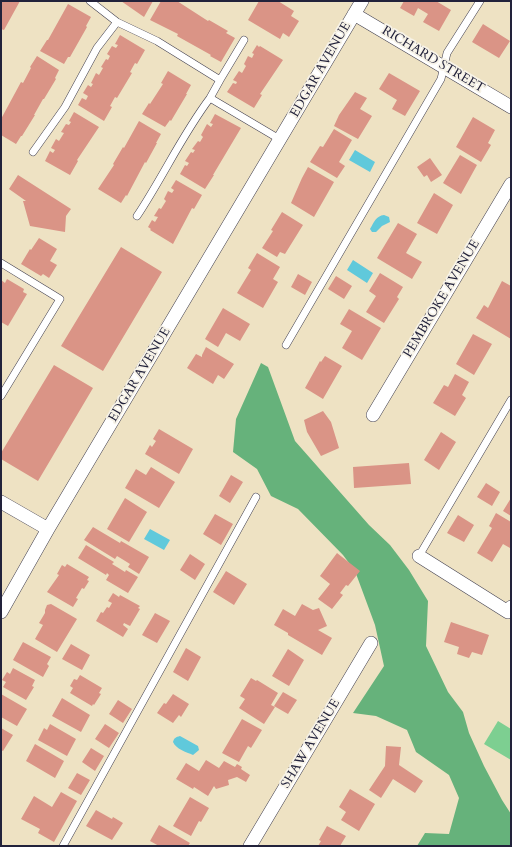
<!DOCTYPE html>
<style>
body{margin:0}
#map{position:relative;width:512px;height:847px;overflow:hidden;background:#eee2c3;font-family:Cardo,serif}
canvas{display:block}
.frame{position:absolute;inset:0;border:2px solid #22223b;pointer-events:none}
</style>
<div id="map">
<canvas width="512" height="847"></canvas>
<div class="frame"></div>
</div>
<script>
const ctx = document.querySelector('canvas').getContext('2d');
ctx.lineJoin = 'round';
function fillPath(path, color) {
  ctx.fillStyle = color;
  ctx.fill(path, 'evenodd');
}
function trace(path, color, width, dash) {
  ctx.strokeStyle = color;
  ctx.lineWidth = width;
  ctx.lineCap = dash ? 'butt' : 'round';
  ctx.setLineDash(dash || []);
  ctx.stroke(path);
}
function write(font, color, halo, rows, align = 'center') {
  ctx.font = font + ' Cardo,serif';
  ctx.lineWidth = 3.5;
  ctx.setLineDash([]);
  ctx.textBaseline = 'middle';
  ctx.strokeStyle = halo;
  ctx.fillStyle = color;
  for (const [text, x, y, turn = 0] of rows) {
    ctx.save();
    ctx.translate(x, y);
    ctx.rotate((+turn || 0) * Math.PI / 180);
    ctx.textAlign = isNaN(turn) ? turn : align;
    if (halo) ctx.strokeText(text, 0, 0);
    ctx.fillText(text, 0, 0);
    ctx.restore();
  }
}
const green = new Path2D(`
 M498 721 511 729V760L484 744Z`);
const forest = new Path2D(`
 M261 363 268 367 295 441 369 525 390 545 409 570 428 601 426 646 448 692 463 712 469 733 484 766 502 800 511 814V846H417L425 833 449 834 459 798 449 775 416 752 407 730 376 716 353 713 384 666 375 625 355 571 343 555 298 509 271 496 257 469 233 452 236 419Z`);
const water = new Path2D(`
 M355 150 375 162 370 172 349 160Z
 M384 215 389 217 390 222 382 226 376 232H372L370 229C374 222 376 216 384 215Z
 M353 260 373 273 367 283 347 270Z
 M150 529 170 540 164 550 144 539Z
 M180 736 198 746 199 750 193 755C186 752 176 749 173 742 174 738 176 737 180 736Z`);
const building = new Path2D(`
 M1 1H20L4 30 1 29Z
 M121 1H153L144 17Z
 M161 1H177L208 21 209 20 228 31 226 33 235 38 221 62 210 56 211 55 177 36 178 34 150 20Z
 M259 1H278L294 11 291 16 299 21 289 37 283 33 280 39 248 20Z
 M404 1H436L451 10 439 31 423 22 428 14 418 8 414 16 400 8Z
 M68 4 91 17 86 26 87 27 70 57H68L64 64 40 51 47 40H48Z
 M483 24 510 41 499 58 472 42Z
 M120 35 145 50 137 64 135 63 130 72 132 73 117 98 115 97 110 106 112 107 104 121 78 105 82 98 86 100 88 96 83 93 88 85 91 87 93 84 91 83 96 73 99 75 103 68 101 67 106 59 108 60 110 56 107 54 112 46 116 48 118 45 115 44Z
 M257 45 259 47 260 46 283 60 260 94 262 95 254 108 227 92 233 83 236 84 237 82 233 80 239 71 242 73 246 66 244 64 248 56 252 58 254 54 252 53Z
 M37 56 59 70 55 78 56 79 44 99H43L34 115H35L22 136H21L16 144 1 135V119L21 82 23 83 31 68 30 67Z
 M168 71 191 85 186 94H187L171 121 170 120 165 127 142 114 149 103 150 104 163 84 161 83Z
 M389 73 420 91 405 116 392 109 397 100 379 89Z
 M355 92 367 98 360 109 372 116 358 139 334 126 339 115Z
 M74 112 99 127 77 160 78 161 70 175 45 161 50 151 53 153 55 150 51 148 56 139 59 141 64 133 61 132 66 124 69 125 71 122 69 121Z
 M215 114 241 128 213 175H214L205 189 180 174 185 165 187 166 189 163 185 161 191 152 193 153 195 150 192 149 198 141 200 142 203 137 201 135 207 124 211 127 213 124 210 123Z
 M473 117 495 130 488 143 491 145 481 162 456 147Z
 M139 121 161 134 156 143H157L146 163 145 162 127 196 126 195 121 203 98 189 114 165 113 164 123 147 124 148Z
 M334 129 352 140 339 162 345 166 337 178 310 162 320 146 323 147Z
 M460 155 477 165 461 194 443 183Z
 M430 158 442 175 431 182 427 175 424 177 417 167Z
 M308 167 334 182 314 217 291 203 302 178Z
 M18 175 71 209 66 216 65 232 30 226 23 201H26L9 189Z
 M176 180 202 195 194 209 192 208 173 244 150 230 151 229 148 227 152 220 155 222 158 217 154 216 159 208 161 209 166 201 164 199 168 191 172 193 174 190 171 188Z
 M434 193 453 205 437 234 417 223Z
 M282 212 303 225 285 254 280 252 277 257 262 248 273 231 271 230Z
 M398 223 417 234 406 253 422 262 412 279 377 258Z
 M39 238 57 249 50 261 57 265 49 278 43 274 41 276 21 264 30 249 31 250Z
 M121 247 162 272 103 371 61 346Z
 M257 253 280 267 273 279 278 282 263 308 237 293 251 270 248 268Z
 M380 273 403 287 397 297 399 299 384 323 366 312 376 296 369 291Z
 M298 274 312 282 305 295 291 287Z
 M336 276 352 286 344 299 328 289Z
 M7 279 24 289 23 292 27 294 8 326 1 322V280L5 283Z
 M502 281 511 286V339L476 318 484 305 488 308Z
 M223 308 250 324 240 341 226 333 218 347 205 339Z
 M349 309 381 328 362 360 342 348 352 331 340 324Z
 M473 334 492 344 474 375 456 364Z
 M206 347 234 364 224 379 218 375 213 384 187 368 196 354 202 357V355Z
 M325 356 342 366 323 399 305 388 320 361 321 362Z
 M54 365 93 388 38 481 1 459V453Z
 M455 374 469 382 462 395 466 398 455 416 433 403 444 385 448 387Z
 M323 411 331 422 339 448 321 456 307 432 304 420Z
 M159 429 193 449 179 474 145 454 150 445 152 447 156 441 153 439Z
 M441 432 456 442 439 470 424 460Z
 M409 463 411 484 354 488 353 467Z
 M151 467 175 482 159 508 125 488 136 469 146 475Z
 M231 475 243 482 230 503 219 496Z
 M486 483 500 492 492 506 477 497Z
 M125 498 147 512 129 542 107 529Z
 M511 498V516L503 511Z
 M496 513 511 522V546L510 548 503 544 492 562 477 553 492 528 489 526Z
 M215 514 233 524 221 545 203 534Z
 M458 515 474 525 464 542 447 533Z
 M93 527 120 543 121 541 149 557 139 574 128 567 130 564 122 559 117 556 115 559 84 540Z
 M86 545 114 562 112 564 117 567 125 572 126 570 138 577 128 593 106 580 109 575 107 573 106 575 78 558Z
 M337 553 360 571 348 586 346 585 340 593 343 595 332 609 318 599 330 584 320 576Z
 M190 554 205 564 195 580 180 570Z
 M67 564 89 577 87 580 89 581 84 589 82 588 76 598 78 599 73 607 47 592 59 575 57 574 62 565 65 567Z
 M226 571 247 584 234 605 213 592Z
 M113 593 119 597 120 595 140 606 138 608 140 609 130 626 124 623 123 625 128 629 123 637 96 621 101 612 103 613 107 607 109 608 112 603 108 601Z
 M51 604 77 619 57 652 35 639 43 625 39 623 45 613V610L47 605Z
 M302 604 313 610 319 608 327 626 318 630 332 638 322 655 288 635V633L274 625 283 609 295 616Z
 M155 613 170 621 157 643 142 635Z
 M451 622 489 635 482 655 472 652 469 658 457 654 459 647 444 642Z
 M23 642 51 657 47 664 49 666 43 677 13 660Z
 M71 644 90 655 82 670 62 659Z
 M186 648 201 657 188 681 173 672Z
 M288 649 304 660 289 686 272 676Z
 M13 668 35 680 32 686 34 687 26 700 3 687 6 682 2 680 7 672 10 674Z
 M80 675 102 688 99 693 101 694 94 705 93 704 92 706 70 693 73 688 70 686 74 679 77 680Z
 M251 678 256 681 257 680 278 693 271 705 275 707 264 724 239 708 245 699 240 696Z
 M283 692 297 700 288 714 274 706Z
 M1 694 27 709 17 726 1 717Z
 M173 694 189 704 181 717 179 715 173 723 157 713 164 703 166 704Z
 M62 698 90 715 81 732 52 716Z
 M118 700 132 709 123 723 109 714Z
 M242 719 262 730 251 748 248 746 239 762 222 753Z
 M50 724 76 739 67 756 38 740 44 728 47 730Z
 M105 724 119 733 109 748 95 739Z
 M1 728 13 735 3 751 1 750Z
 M35 744 64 761 55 778 26 761Z
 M386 746 401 747 399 765 423 781 415 793 393 779 381 798 369 790 385 766Z
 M91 748 104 756 95 771 82 762Z
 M206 760 219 768 224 761 235 767 237 764 242 767 241 769 250 775 246 782 237 777 228 780 229 785 216 789 214 786 208 796 194 787 193 789 176 779 186 763 199 771Z
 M77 773 90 780 81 795 68 788Z
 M350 789 375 804 359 831 341 820 346 812 339 807Z
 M61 792 77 801 54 842 38 833 40 829 21 819 34 796 52 807Z
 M190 797 209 808 201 822 199 821 191 836 173 826Z
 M96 810 112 819 113 817 123 823 112 840 86 826Z
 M159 825 190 843 188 846H159L150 841Z
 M327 826 346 836 340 846H318L321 841 319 840Z`);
const service = new Path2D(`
 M90 1 117 22 157 41 220 80 210 98 281 140
 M220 80 244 40
 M33 152 65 107 97 48 117 22
 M137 216C163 177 182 135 210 98
 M1 263 60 299 1 396
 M286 345 441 79 447 53 480 1
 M419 556 511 400
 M63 846 256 497`);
const minor = new Path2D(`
 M354 14 511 107
 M373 415 511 184
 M1 502 48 529
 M419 556 508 612 511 607
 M1 612 48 529 362 1
 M250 846 371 643`);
const streetNames = [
 ["RICHARD STREET",433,60,31],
 ["EDGAR AVENUE",321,70,-60],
 ["PEMBROKE AVENUE",442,299,-59],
 ["EDGAR AVENUE",140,375,-59],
 ["SHAW AVENUE",311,744,-59]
];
fillPath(green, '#7dcf91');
fillPath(forest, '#66b27b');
fillPath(water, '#60c9db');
fillPath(building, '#da9486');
trace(service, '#413f4f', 8);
trace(minor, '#413f4f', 14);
trace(service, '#fff', 7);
trace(minor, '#fff', 13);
write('13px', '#22223b', '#f7f3e8', streetNames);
</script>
